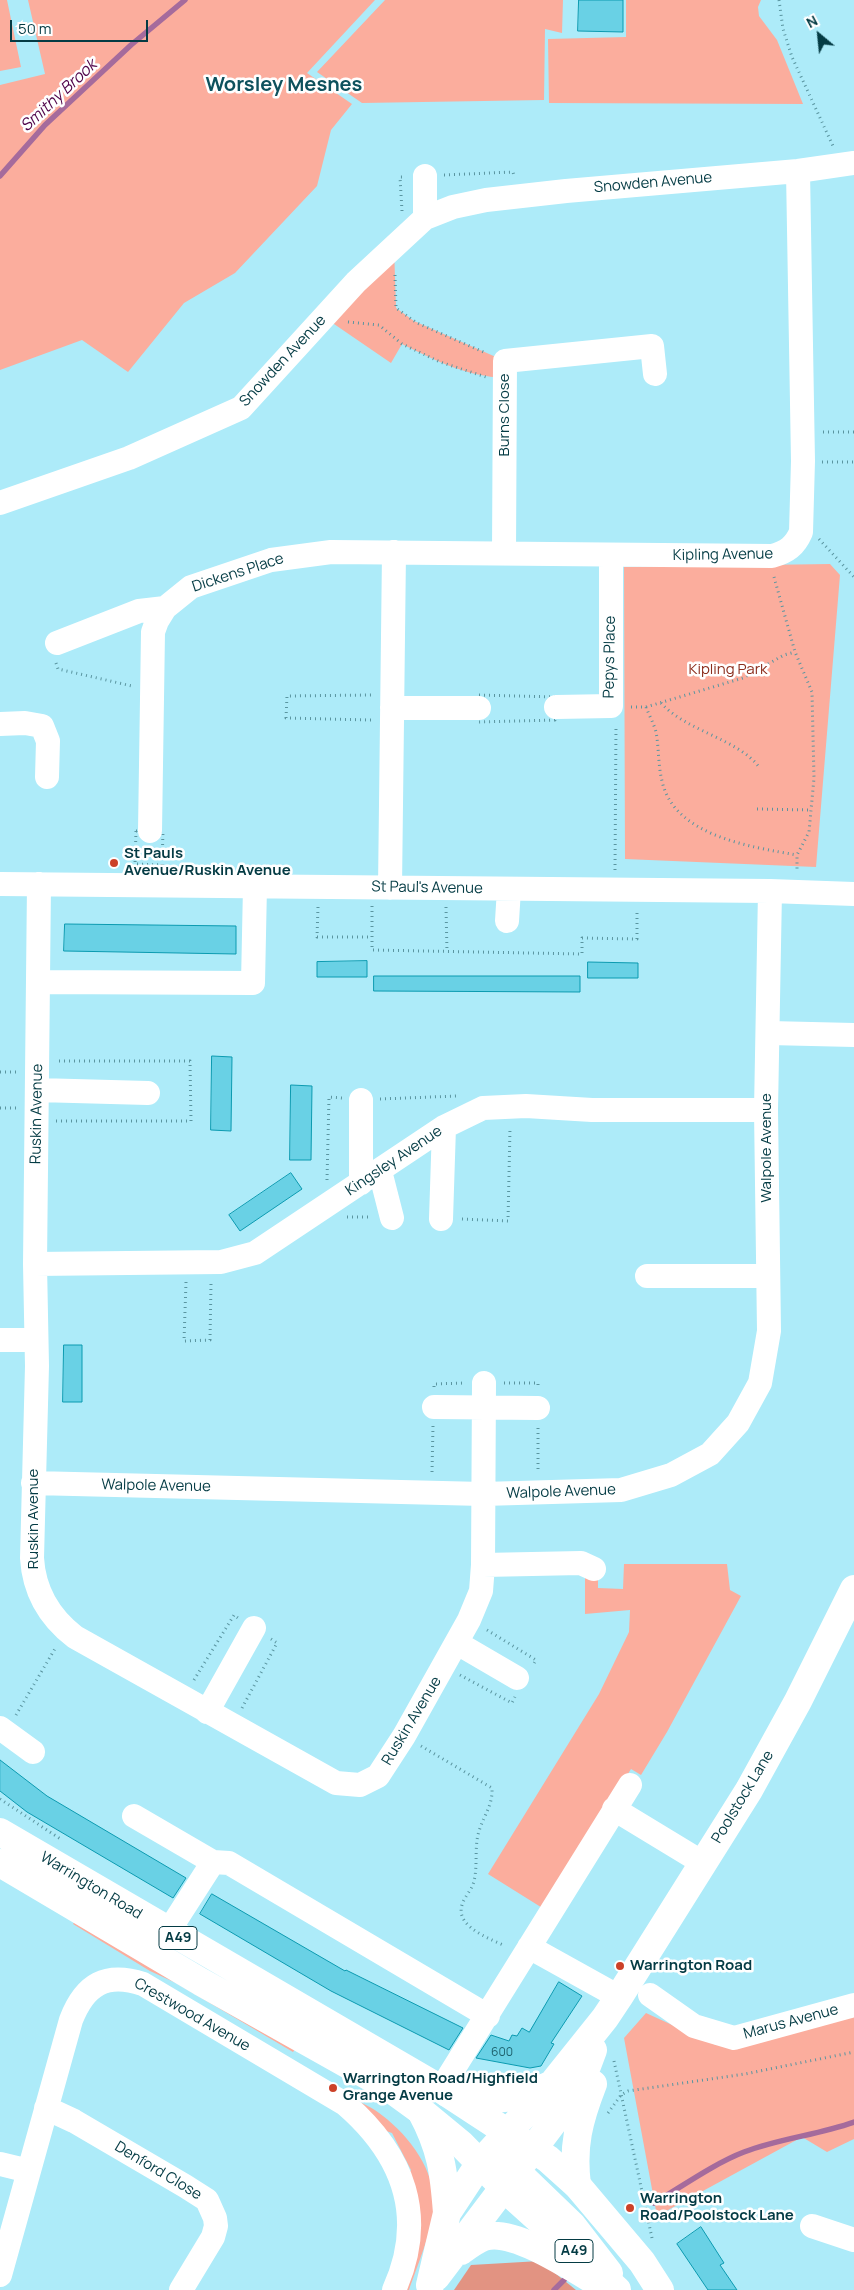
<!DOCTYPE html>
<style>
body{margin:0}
#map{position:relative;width:854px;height:2290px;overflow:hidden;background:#adebf9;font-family:Manrope,sans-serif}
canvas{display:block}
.north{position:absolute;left:794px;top:10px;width:50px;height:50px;-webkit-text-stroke:4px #fff;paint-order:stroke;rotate:332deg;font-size:14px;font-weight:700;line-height:20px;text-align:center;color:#043b44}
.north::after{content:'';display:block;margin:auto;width:18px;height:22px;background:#043b44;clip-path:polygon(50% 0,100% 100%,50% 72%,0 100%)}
.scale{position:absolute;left:10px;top:20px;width:138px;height:22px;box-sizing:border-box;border:2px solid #043b44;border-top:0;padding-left:6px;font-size:15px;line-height:18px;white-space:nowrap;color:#043b44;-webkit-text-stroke:4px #fff;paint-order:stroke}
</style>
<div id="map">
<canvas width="854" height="2290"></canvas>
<div class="north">N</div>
<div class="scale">50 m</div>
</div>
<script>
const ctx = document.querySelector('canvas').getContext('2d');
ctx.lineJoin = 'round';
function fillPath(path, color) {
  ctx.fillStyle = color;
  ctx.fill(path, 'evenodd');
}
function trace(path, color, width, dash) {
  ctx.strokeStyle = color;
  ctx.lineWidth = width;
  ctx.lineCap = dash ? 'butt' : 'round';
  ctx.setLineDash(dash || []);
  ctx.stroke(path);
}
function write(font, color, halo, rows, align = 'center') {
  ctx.font = font + ' Manrope,sans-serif';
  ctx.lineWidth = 5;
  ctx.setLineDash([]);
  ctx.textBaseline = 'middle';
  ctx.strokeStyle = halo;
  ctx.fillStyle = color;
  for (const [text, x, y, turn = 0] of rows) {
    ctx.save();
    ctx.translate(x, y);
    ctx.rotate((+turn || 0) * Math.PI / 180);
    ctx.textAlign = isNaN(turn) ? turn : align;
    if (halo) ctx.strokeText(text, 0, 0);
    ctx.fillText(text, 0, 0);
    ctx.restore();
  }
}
const green = new Path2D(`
 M0 0H7L21 67 0 71Z
 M28 0H375L307 73 352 104 331 130 317 186 235 273 184 303 128 372 82 340 0 370V85L45 74Z
 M385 0H563L562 33 545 29 544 100 362 103 317 72Z
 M626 0H761L758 7 759 16 777 40 803 104 549 103 548 39 626 37Z
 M394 247 396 308 414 321 505 361V378C465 376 437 361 402 344L391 363 334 324 323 319Z
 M830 564 840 575 816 867 625 859 624 567Z
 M585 1564H598V1588L623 1589 624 1564H727L730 1590 741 1596 667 1732 641 1775 631 1769 544 1909 488 1874 599 1694 629 1632 630 1610 585 1614Z
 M76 1920 296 2048 293 2052 176 1983 150 1971 73 1924Z
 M854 2012V2139L827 2152 802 2137 657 2216 624 2038 646 2013 716 2045Z
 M350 2097C361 2103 374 2108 383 2116 410 2137 435 2170 434 2206 434 2226 416 2269 409 2290H401L406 2178 411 2170 392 2133 383 2130Z`);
const forest = new Path2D(`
 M540 2261 576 2290H454L471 2265Z`);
const stream = new Path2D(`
 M0 176 45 125 131 45 185 0
 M654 2203C681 2187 715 2163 744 2152 780 2138 818 2135 854 2122
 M554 2290 565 2279`);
const building = new Path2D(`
 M579 0H623V32L578 31Z
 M65 924 236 926V954L64 951Z
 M367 961V977H317V962Z
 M588 962 638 963V978H588Z
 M374 976H580V992L374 991Z
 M212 1056 232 1057 231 1131 211 1130Z
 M291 1085 312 1086 311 1160H290Z
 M291 1173 302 1189 240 1231 229 1215Z
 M64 1345H82V1402H63Z
 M0 1760 47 1796 186 1878 173 1898 27 1812 0 1791Z
 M212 1894 345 1971 346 1970 463 2028 449 2050 331 1991 200 1914Z
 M559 1982 582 1996 551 2043 554 2044 541 2066 530 2068 476 2058 491 2035 509 2041 512 2035 517 2036 522 2028 529 2032Z
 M701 2227 724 2263 720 2265 737 2290H708L677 2244Z`);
const path = new Path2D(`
 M779 0 783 29 792 57 833 146
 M444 175 513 172 514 176
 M402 211 400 177H405
 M395 275 396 308 417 323 486 353
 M348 322 379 325 402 344 440 362 486 377
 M823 432H854
 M822 462H854
 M819 539 854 577
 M774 577 795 652 812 692 814 778 809 832 797 855V871
 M56 663 58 669 132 686
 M479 695 556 697 555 720 479 722Z
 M661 703C686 731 738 739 759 767
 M631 707H646L743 678 784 655 795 652
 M646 707C649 715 654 724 656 732 659 748 658 765 662 781 674 836 751 847 797 855
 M371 720 286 718 287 696 371 695
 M757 809 811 810
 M136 831H163L162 865 135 864Z
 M615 870 616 726
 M372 906V950L582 954V938L637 939V910
 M318 907 317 937H371
 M446 907 447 952
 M0 1072H17
 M380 1099 457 1096
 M0 1108H17
 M56 1121H191L190 1061H58
 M327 1180 329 1097 342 1098
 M347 1217H371
 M462 1219 508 1221 510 1128
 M186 1282 184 1341 210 1340 211 1283
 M504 1383H538V1389
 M434 1387V1384L465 1383
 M538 1428V1472
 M432 1472 433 1426
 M487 1630 536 1660 533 1665
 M460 1675 512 1703 515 1697
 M194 1680 234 1615 238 1618
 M242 1708 277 1643 271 1639
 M16 1715 56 1647
 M421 1746 492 1788C493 1805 484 1815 479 1831 474 1847 478 1865 474 1881 472 1890 464 1897 462 1905 455 1927 491 1939 505 1946
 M0 1799 62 1840
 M614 2061 652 2238
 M608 2113 621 2095 628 2091 745 2074 854 2052`);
const minor = new Path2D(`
 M425 176V218
 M0 503 129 458 241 408 356 282 425 218 453 207 486 200 566 191 798 171 854 163
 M504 553 505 361 652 346 655 374
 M57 643 139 611 165 608
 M556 707 611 706V555
 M392 708H479
 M0 724 25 723 42 726 48 741 47 777
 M150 831 153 632 157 621 165 608 191 587 271 560 331 552 772 556C787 552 795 546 801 532L803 461 798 171
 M0 884 770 891 854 894
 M39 884 35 1264 37 1366 32 1558C34 1592 49 1617 75 1637L336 1783 360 1785 378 1776 404 1736 469 1620 481 1591 483 1565 484 1383
 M390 888 394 552
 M507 921 509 889
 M39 982 253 983 255 886
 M769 1033 854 1035
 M37 1090 148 1093
 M380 1171 392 1218
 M361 1183V1100
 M441 1219 444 1127
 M35 1264 221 1262 255 1253 444 1127 483 1108 526 1106 592 1110H766
 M647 1276H768
 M0 1340H36
 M434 1407 538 1408
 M33 1483 483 1494 621 1490 671 1475 710 1454 738 1423 760 1383 769 1331 766 1110 770 891
 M483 1565 581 1563 594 1569
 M457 1643 517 1678
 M207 1712 254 1628
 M0 1728 33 1752
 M614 1809 703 1863
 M134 1816 213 1862 229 1863 488 2016
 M168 1932 213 1862
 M529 1947 619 1997
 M650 1995 694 2026 734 2038 854 2005
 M441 2089 630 1785
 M46 2108 74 2121 185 2186 207 2200 215 2218 216 2226 213 2237 181 2290
 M0 2164 29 2171
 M812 2226 854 2240
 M0 2275 71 2020C85 1984 106 1972 143 1984L345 2104C404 2155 427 2217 394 2290`);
const major = new Path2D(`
 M447 2093C488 2099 511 2104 550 2085
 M421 2111C441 2148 444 2172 447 2213
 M508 2157 517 2172 572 2225 609 2273
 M577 2185C572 2146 579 2120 593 2084
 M461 2251C468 2246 476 2240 484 2237 515 2227 580 2273 608 2289
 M436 2277 561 2112 587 2066 593 2050
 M430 2285 447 2213 480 2163 553 2083 605 2018 619 1997 749 1790 798 1701 854 1589`);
const highway = new Path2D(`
 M0 1832 441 2089 548 2159 577 2185 642 2262 660 2290
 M0 1863 201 1982 388 2087 421 2111 461 2144 505 2189 617 2290`);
const markers = [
 [114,863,5,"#cc4128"],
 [620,1966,5,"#cc4128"],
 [333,2088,5,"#cc4128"],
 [630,2208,5,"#cc4128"]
];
const numberNames = [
 ["600",502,2053]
];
const shields = [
 [178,1938,38],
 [574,2251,38]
];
const shieldNames = [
 ["A49",178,1938],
 ["A49",574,2251]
];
const streetNames = [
 ["Snowden Avenue",653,183,-5],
 ["Snowden Avenue",283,361,-47],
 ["Burns Close",505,415,-90],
 ["Kipling Avenue",723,555,-1],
 ["Dickens Place",238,573,-18],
 ["Pepys Place",610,657,-89],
 ["St Paul's Avenue",427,888,1],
 ["Ruskin Avenue",37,1114,-89],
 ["Walpole Avenue",767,1148,-90],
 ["Kingsley Avenue",394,1161,-34],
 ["Walpole Avenue",156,1486,1],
 ["Walpole Avenue",561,1492,-2],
 ["Ruskin Avenue",34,1519,-90],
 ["Ruskin Avenue",412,1721,-59],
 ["Poolstock Lane",743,1797,-59],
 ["Warrington Road",91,1886,31],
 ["Crestwood Avenue",192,2015,30],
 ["Marus Avenue",791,2022,-15],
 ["Denford Close",158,2171,31]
];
const parkNames = [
 ["Kipling Park",728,670]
];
const poiNames = [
 ["St Pauls",124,854],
 ["Avenue/Ruskin Avenue",124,871],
 ["Warrington Road",630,1966],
 ["Warrington Road/Highfield",343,2079],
 ["Grange Avenue",343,2096],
 ["Warrington",640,2199],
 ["Road/Poolstock Lane",640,2216]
];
const waterNames = [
 ["Smithy Brook",59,96,-43]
];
const districtNames = [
 ["Worsley Mesnes",284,85]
];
fillPath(green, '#fbad9d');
fillPath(forest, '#e29382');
trace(stream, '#a56b9c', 5.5);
fillPath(building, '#69d1e5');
trace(building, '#0b9ab0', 1);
trace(path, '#5a95a0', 3, [1, 4]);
trace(minor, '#fff', 24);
trace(major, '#fff', 28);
trace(highway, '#fff', 28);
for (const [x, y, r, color] of markers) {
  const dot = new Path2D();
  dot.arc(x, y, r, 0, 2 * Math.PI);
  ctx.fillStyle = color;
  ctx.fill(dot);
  trace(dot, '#fff', 2);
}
write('12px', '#1d606c', null, numberNames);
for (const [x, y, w] of shields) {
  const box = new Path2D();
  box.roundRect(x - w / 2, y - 11.5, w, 23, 4);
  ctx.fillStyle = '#fff';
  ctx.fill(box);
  trace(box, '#043b44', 1);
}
write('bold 14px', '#043b44', null, shieldNames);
write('15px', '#043b44', '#fff', streetNames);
write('15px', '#8c2f1e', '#fff', parkNames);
write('bold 15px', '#043b44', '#fff', poiNames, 'left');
write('italic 16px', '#4f0349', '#fff', waterNames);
write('bold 20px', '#0e515d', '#fff', districtNames);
</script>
